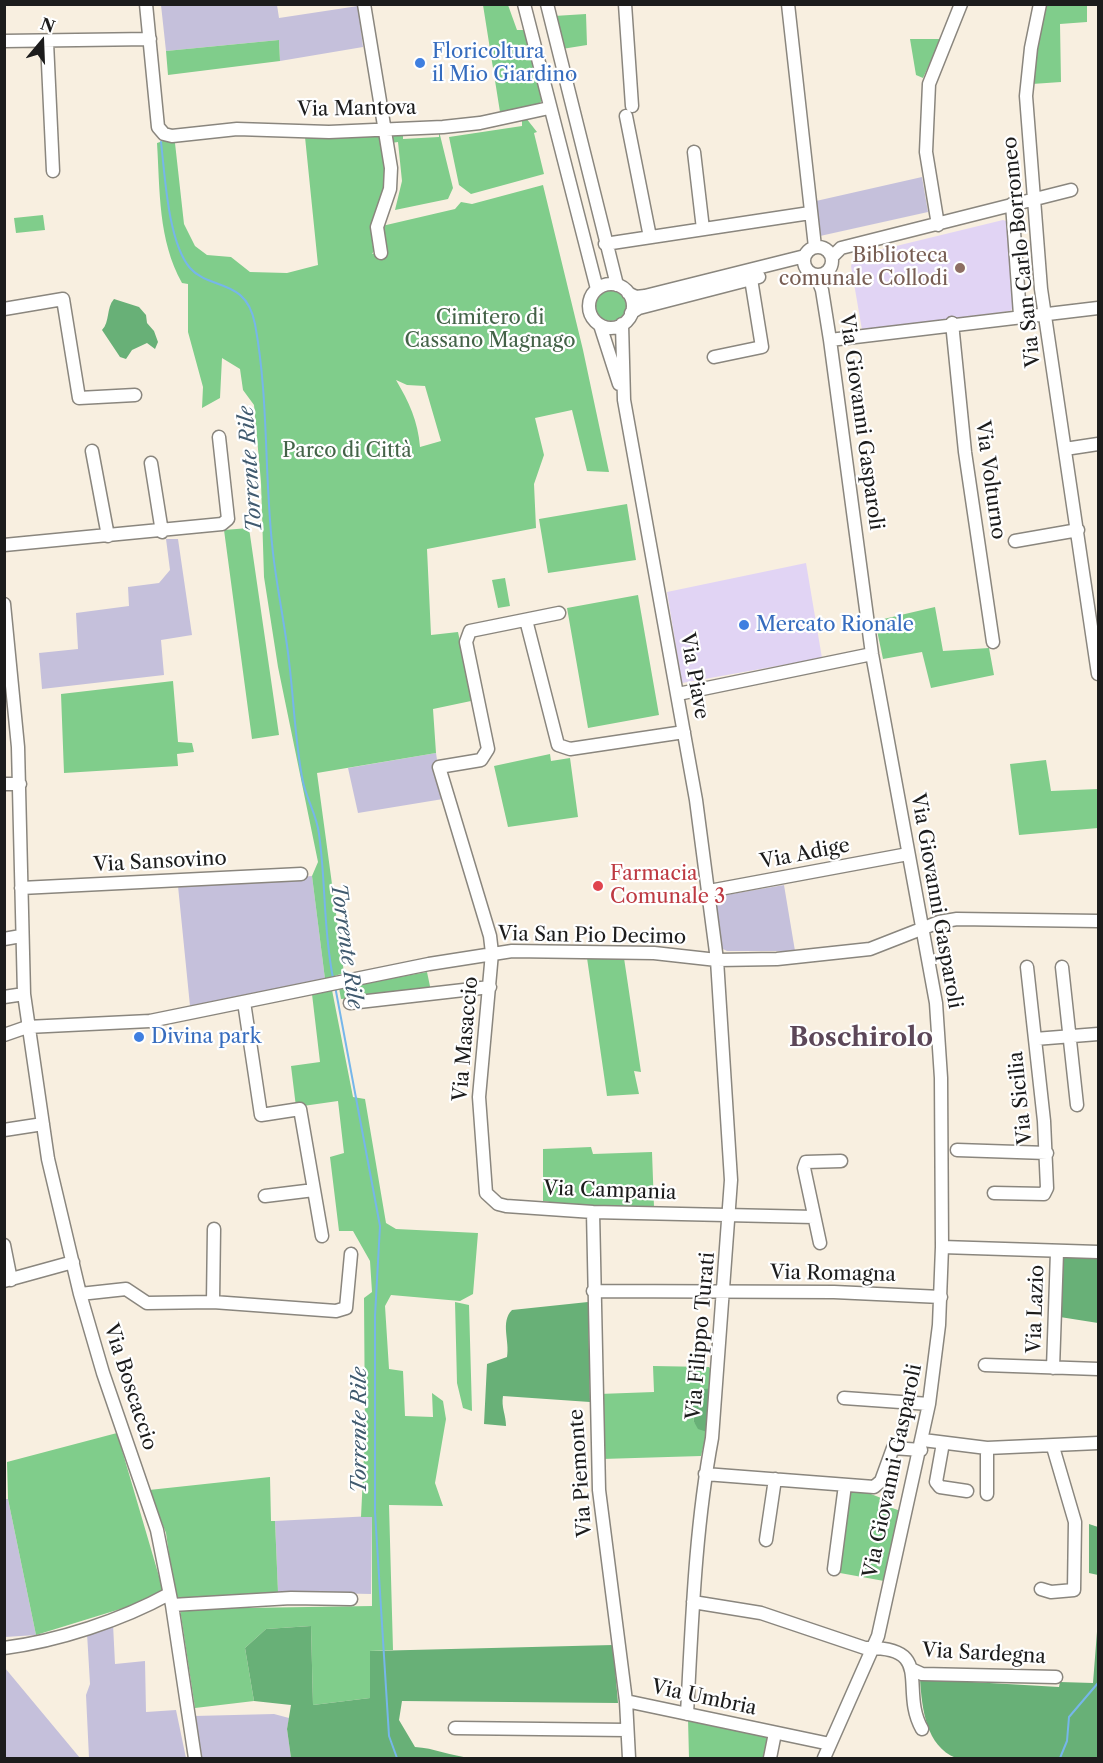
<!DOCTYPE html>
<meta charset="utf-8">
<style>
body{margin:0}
#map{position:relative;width:1103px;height:1763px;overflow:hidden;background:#f8efe0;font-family:"Libre Caslon Text",serif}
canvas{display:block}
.frame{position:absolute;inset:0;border:6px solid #1c1c1c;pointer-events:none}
.north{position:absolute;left:12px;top:12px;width:60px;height:60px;-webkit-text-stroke:4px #fff;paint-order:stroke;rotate:19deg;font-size:16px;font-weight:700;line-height:24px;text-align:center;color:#1c1c1c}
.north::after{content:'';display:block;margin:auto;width:21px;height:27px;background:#1c1c1c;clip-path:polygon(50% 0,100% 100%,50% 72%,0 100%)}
</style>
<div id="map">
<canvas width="1103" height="1763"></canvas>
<div class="frame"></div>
<div class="north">N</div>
</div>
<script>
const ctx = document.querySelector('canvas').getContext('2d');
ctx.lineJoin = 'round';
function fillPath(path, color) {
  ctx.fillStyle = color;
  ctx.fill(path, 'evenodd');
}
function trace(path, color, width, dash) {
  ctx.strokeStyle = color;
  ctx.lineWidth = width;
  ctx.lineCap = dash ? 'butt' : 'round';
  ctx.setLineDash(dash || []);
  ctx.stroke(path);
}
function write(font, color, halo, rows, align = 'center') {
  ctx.font = font + ' "Libre Caslon Text",serif';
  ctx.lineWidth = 4.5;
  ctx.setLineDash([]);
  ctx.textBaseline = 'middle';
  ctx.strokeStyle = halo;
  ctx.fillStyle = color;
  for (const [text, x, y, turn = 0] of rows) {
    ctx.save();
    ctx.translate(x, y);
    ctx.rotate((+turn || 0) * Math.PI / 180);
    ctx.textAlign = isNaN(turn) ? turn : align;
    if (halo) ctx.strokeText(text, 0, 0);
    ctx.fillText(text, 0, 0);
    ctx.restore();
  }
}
const built = new Path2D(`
 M1003 220 1009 222 1015 306 1010 311 862 330 851 266 855 256Z
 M806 563 822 658 682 683 667 592Z`);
const industrial = new Path2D(`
 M161 5H277L279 18 358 6 363 47 280 61 279 40 166 51Z
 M922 177 928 212 820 236 816 201Z
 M166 539H178L192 635 161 640 164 675 42 689 39 653 78 649 76 613 129 606 128 587 159 583 170 570Z
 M436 753 443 799 358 813 348 768Z
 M312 876 325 979 190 1006 178 886Z
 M784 885 795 951H727L721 948 716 902 720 896Z
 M4 1499H8L36 1635 5 1637Z
 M372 1516 371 1594 278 1592 275 1521Z
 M113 1624 115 1664 145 1661 146 1712 176 1710 186 1758H89L86 1695 90 1684 87 1633Z
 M5 1668 80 1758H5Z
 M274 1714 289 1718 287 1729 291 1758H202L194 1716Z`);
const green = new Path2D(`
 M483 5H508L517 30H526L543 100 537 105 500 112Z
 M1046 5H1087V22L1060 24 1061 82 1032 84 1038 31Z
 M586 14 587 45 562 49 554 16Z
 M910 39H941L923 78 916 75Z
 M279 40 280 61 168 75 166 51Z
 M526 118 537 132 534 133 544 174 471 194 459 185 449 137 522 126V120Z
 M439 131 453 188 448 199 395 210 402 181 398 142 391 143V137L403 133V139L439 137Z
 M378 136 382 139C383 155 389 176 384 192 377 218 367 219 374 251L372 254 387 250 382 226 455 209 461 202 472 204 543 185 583 350 609 472 587 471 572 410 535 418 544 455 534 484 536 528 427 549 431 635 458 632 472 697 471 701 433 709 436 753 317 773 344 973 325 979 312 876 318 862 278 667 264 577 261 482 254 405 243 390 240 369 222 358 220 398 202 408 203 387 188 332V284L182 283C158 240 160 190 157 143L166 140 175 143 184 224 195 246 207 255 231 257 250 272 287 273 318 265 305 137ZM396 380 407 385 425 386 441 441 420 447C418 421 409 402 396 380Z
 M43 215 45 230 16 233 14 218Z
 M596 306a15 15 0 1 1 30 0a15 15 0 1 1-30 0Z
 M627 504 636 560 548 573 539 519Z
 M249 528 279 735 252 739 224 530Z
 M505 578 510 606 498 608 492 580Z
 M638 595 659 715 588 728 567 608Z
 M935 607 943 651 989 648 994 675 931 688 922 652 883 659 875 621Z
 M173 681 178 742 192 743 194 752 177 754 178 766 64 773 61 694Z
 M550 754 551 761 570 758 578 817 508 827 494 766Z
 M1046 760 1051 791 1098 789V828L1019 835 1010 764Z
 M587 958H624L641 1072 634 1071 639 1094 607 1096Z
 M427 972 431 991 341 999 339 988Z
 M332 990 353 1097 365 1099 386 1223 396 1229 478 1233 473 1294 460 1301 391 1295 385 1306 389 1369 403 1371 405 1416 433 1417 432 1393 443 1401 446 1419 435 1483 443 1506 389 1505 393 1650 370 1651V1698L313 1705 311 1626 266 1629 245 1648 254 1701 195 1708 180 1609 372 1606V1517H361L365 1434 364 1298 372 1292 370 1261 353 1231H339L330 1157 344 1153 338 1101 296 1107 291 1066 320 1062 312 994Z
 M591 1147 593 1154 652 1152 654 1207H584L543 1201V1149Z
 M455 1302 469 1305 472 1411 463 1408 457 1383Z
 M653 1366 709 1367 713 1372 712 1388 692 1396 694 1422 707 1432 701 1456 602 1459 599 1394 654 1392Z
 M117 1433 163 1590 156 1598 36 1635 8 1499 7 1462Z
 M270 1477 271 1521H275L278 1592 180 1600 175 1596 166 1533 149 1490Z
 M851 1491 866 1492 881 1498 880 1504 901 1511 884 1581 840 1573Z
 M688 1719 770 1736 767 1758H689Z`);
const forest = new Path2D(`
 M114 299 139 307 146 315 147 323 154 331 158 342 155 349 147 343 132 350 126 359 120 357 102 330C110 322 106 308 114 299Z
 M1063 1256 1098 1258V1323L1060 1317Z
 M588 1302 590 1402 503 1396C501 1407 506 1415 506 1426L484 1424 487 1364 507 1357C510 1341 500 1322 512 1310Z
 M712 1388 707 1432 698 1429 694 1422 692 1396 698 1390Z
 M1089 1524 1098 1527V1575L1089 1573Z
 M1098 1619V1758H956C926 1746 922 1709 920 1679L1059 1687 1060 1682 1093 1683Z
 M311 1626 313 1705 370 1698V1651L613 1645 618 1703 402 1701 399 1720 415 1747C434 1748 451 1756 471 1758H291L287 1729 291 1705 254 1701 245 1648 266 1629Z`);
const stream = new Path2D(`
 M161 142C165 176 168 242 190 268 210 291 246 277 255 324 269 399 264 477 273 553 277 589 285 625 289 661 294 701 295 743 303 782 307 800 317 816 319 834 326 883 323 928 333 978
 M335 986 380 1226 375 1316V1512L389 1736 397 1758
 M1060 1758 1067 1741 1069 1717 1098 1683`);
const minor = new Path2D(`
 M146 4 158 127 164 134 172 136 237 129 329 132 443 127 480 123 549 108
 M364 4 391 168 390 189 377 227 381 253
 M524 4 597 289
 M547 4 617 285
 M625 4 632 106
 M788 4 815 247
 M1040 4 1031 48 1026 96 1041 289 1098 674
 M4 41 150 39
 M47 42 53 171
 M626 116 650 237
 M694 152 703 229
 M1012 204 1020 315
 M938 225 926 152 929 84 961 4
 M605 244 810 213
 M804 261a14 14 0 1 1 28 0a14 14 0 1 1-28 0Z
 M832 257 841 248 1071 190
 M816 275 822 290 830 340 872 654 936 1003 941 1078 942 1247 939 1325 929 1404 878 1636 824 1758
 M589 306a22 22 0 1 1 44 0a22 22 0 1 1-44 0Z
 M628 293 636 297 645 296 805 256
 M4 309 63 299 79 398 135 395
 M631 313 639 308 759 277
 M952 323 965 452 993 642
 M622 324 624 400 696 800 717 960 731 1180 712 1438C695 1529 692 1622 687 1714
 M600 325 619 384
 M830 340 1098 308
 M714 357 762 347 751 279
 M1065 449 1098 444
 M92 451 108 536
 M151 463 162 532
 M1015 541 1078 530
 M4 545 222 524 228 519 219 437
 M4 604 18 747 24 994 48 1159 80 1294 103 1373 157 1530 172 1605 195 1758
 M559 613 470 631 466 642 488 749 481 760 439 767 490 936 492 953 479 1097 486 1193 498 1204 506 1206 593 1212 814 1217
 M526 620 558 745 570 749 684 732
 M678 694 872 654
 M4 784H20
 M21 888 301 874
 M709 891 908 854
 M4 939 21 936
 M1062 967 1077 1105
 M4 997 24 994
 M244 1002 261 1115 300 1109 322 1236
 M350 1003 490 987
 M4 1035 27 1027 150 1021 429 964 512 951 654 953 717 960 777 959 870 949 939 922 957 919 1098 921
 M1035 1039 1098 1034
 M4 1130 43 1124
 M957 1150 1047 1153
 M994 1193 1044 1194 1047 1188 1044 1121 1027 967
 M265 1196 314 1190
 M593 1212 599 1490 626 1701 629 1758
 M820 1243 804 1168 806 1162 841 1161
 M4 1245 11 1280
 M942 1247 1098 1252
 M4 1281 73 1262
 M593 1291 834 1292 941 1297
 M80 1294 126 1289 147 1303 213 1302 336 1311 346 1308 351 1254
 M213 1302 214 1229
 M985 1365 1098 1369
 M1053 1368 1057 1252
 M844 1398 929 1404
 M923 1440 987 1448 1098 1443
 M943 1443 936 1482 940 1487 967 1491
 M705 1474 874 1487 881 1481 893 1448 921 1450
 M987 1494V1448
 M766 1540 775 1479
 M834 1569 845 1485
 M1041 1589 1051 1592 1074 1590 1075 1522 1053 1447
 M693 1602 761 1613 865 1648C936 1646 899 1689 922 1729
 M172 1605 291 1598 351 1599
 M4 1648C58 1641 122 1620 169 1594
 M911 1669 922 1674 1056 1677
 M626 1701 830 1744
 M455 1728 627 1730
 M770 1758 775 1733`);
const markers = [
 [420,63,6,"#3f7fe0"],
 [960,268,6,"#8d6e63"],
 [744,625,6,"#3f7fe0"],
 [598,886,6,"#e0444e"],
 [139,1037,6,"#3f7fe0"]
];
const shopNames = [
 ["Floricoltura",432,52],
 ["il Mio Giardino",432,75],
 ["Mercato Rionale",756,625],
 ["Divina park",151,1037]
];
const streetNames = [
 ["Via Mantova",357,109,-1],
 ["Via San Carlo Borromeo",1022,252,-96],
 ["Via Giovanni Gasparoli",861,422,82],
 ["Via Volturno",990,480,82],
 ["Via Piave",694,676,80],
 ["Via Adige",805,854,-11],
 ["Via Sansovino",160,862,-3],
 ["Via Giovanni Gasparoli",936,901,80],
 ["Via San Pio Decimo",592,936,1],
 ["Via Masaccio",466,1039,-85],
 ["Via Sicilia",1021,1098,-96],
 ["Via Campania",610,1191,2],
 ["Via Romagna",833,1274,1],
 ["Via Lazio",1036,1309,-88],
 ["Via Filippo Turati",701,1336,-85],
 ["Via Boscaccio",130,1387,72],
 ["Via Giovanni Gasparoli",893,1471,-78],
 ["Via Piemonte",581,1473,-94],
 ["Via Sardegna",984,1654,3],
 ["Via Umbria",704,1698,12]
];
const educationNames = [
 ["Biblioteca",948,256],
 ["comunale Collodi",948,279]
];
const parkNames = [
 ["Cimitero di",490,318],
 ["Cassano Magnago",490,341],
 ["Parco di Città",347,451]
];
const healthNames = [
 ["Farmacia",610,874],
 ["Comunale 3",610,897]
];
const waterNames = [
 ["Torrente Rile",251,469,-94],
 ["Torrente Rile",346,946,82],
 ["Torrente Rile",360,1430,-90]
];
const districtNames = [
 ["Boschirolo",861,1038]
];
fillPath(built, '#e1d4f4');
fillPath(industrial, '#c5c0db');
fillPath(green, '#80cd8b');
fillPath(forest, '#68b077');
trace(stream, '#76b6ea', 2);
trace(minor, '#8a867e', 15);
trace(minor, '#fff', 12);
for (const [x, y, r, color] of markers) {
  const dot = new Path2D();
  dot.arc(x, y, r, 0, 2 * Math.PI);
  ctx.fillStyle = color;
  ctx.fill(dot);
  trace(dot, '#fff', 2);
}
write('20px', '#366cbe', '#fff', shopNames, 'left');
write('20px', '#1c1c1c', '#fff', streetNames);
write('20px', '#785e54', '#fff', educationNames, 'right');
write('20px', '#446348', '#fff', parkNames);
write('20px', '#be3a42', '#fff', healthNames, 'left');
write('italic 21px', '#405a6e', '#fff', waterNames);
write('bold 26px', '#5c4758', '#fff', districtNames);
</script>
